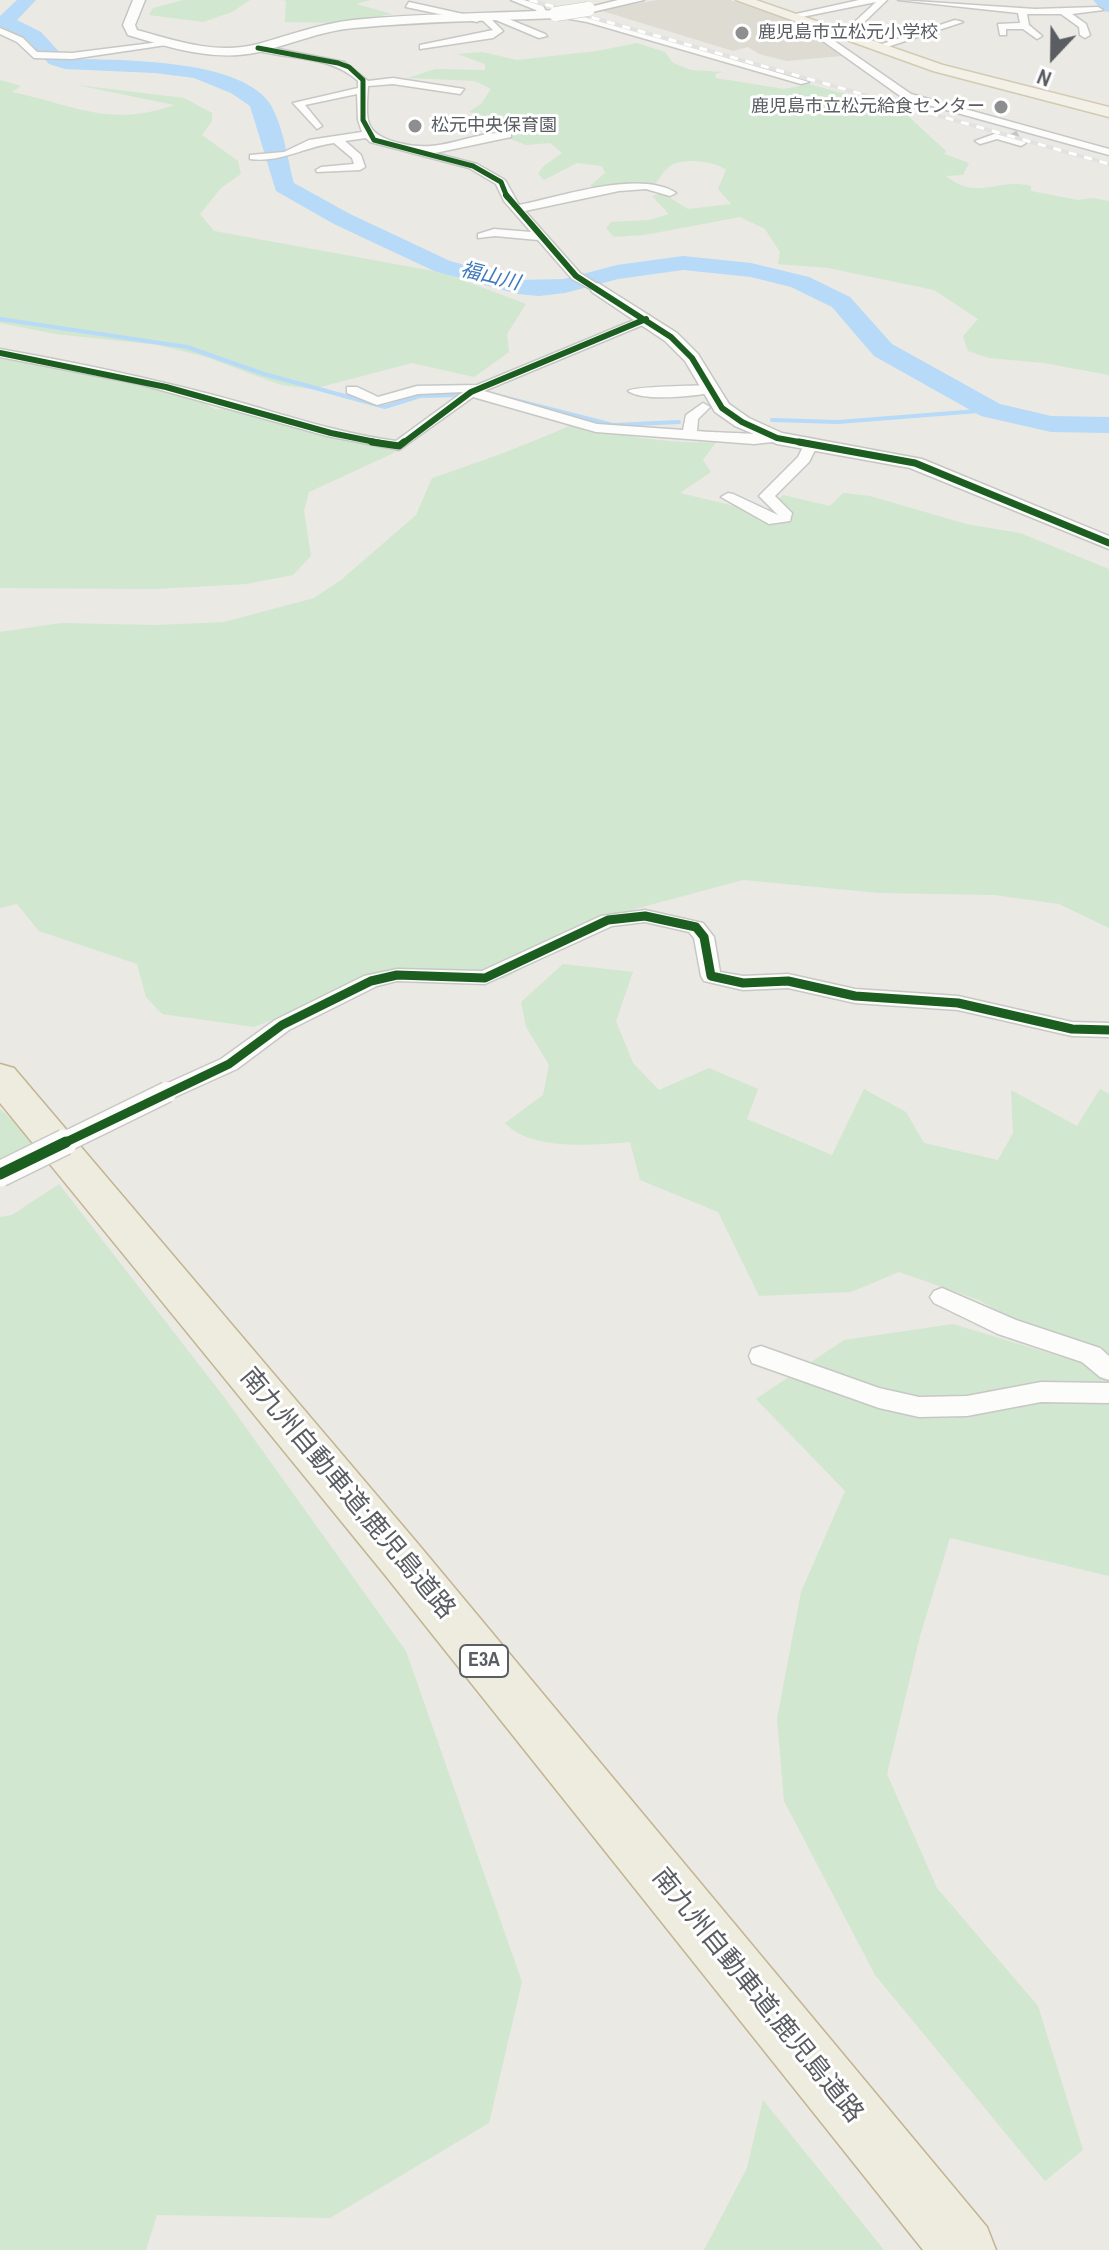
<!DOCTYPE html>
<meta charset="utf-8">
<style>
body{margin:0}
#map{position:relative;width:1109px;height:2250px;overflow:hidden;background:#eae9e4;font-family:"Archivo Narrow",sans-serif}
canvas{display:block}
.north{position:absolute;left:1013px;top:16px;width:80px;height:80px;-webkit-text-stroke:6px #fff;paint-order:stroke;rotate:202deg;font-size:22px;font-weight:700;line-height:32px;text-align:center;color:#5a5d62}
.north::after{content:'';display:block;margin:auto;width:28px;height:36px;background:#5a5d62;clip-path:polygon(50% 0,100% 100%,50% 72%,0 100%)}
</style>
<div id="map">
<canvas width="1109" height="2250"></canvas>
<div class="north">N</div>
</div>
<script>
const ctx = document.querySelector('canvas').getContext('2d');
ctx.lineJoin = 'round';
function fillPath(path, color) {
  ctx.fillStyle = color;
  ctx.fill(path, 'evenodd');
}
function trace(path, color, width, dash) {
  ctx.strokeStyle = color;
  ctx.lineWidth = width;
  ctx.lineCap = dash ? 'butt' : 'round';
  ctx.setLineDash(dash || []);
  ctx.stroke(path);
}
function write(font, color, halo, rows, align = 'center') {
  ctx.font = font + ' "Archivo Narrow","Noto Sans JP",sans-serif';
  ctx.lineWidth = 6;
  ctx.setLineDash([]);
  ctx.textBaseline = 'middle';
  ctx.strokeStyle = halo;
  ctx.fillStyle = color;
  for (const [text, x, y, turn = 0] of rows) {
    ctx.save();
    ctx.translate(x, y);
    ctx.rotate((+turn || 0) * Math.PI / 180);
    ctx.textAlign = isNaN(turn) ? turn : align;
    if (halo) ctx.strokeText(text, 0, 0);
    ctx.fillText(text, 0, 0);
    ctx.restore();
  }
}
const education = new Path2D(`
 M657 0H730L792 21 842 56 787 61 759 54 748 47 733 51 599 10Z`);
const green = new Path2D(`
 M183 0H250L232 12 203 22 149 15 153 8Z
 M283 0H371L356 4 392 14 339 23 285 22 286 1Z
 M637 43 665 52 673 63 691 70 723 72 715 74 716 78 784 89 809 84 907 111 909 117 946 151 944 154 969 163 963 175 946 176C978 202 996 177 1031 186V191L1078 200 1092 198 1109 201V375L1044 363 989 358 968 351 963 336 978 319 934 290 828 268 778 264 780 252 765 229 740 217 644 235 614 237 606 228 611 222 649 220 669 214 652 196 662 193 688 209 731 204 718 189 726 170C715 161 683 157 670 166 663 171 656 184 650 190L613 191 591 196V185L605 173 602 166 577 163 544 180 538 174 544 166 562 153 550 143 526 145 508 138 526 131 529 127 469 112 481 104 491 89 475 81 408 78 435 69 485 70V64L458 54 482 52 517 60 597 51Z
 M0 80 21 86 12 92C74 105 110 128 174 105L77 85 184 98 212 113V121L202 135 238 161 241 174 221 188 200 214 214 231 444 273 526 304 507 334 509 352 474 377 412 363 313 389 281 385 206 357 158 345 56 334 0 323Z
 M0 352 215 397 205 404 215 409H244L396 452 309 492 304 511 311 556 293 575 246 584 156 589 0 588Z
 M573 424C621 436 667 444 716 442L703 460 711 472 680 493 764 513 783 495 830 506 843 493 870 496 966 524 1020 533 1109 569V928L1059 904 994 895 879 893 743 880 635 909 503 979 422 976 333 996 254 1027 162 1014 146 997 137 964 39 931 17 904 0 908V632L61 623 156 625 224 622 314 598 341 580 416 515 432 478C479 462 528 445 573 424Z
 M563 964 633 972 616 1021 633 1063 659 1090 709 1068 758 1089 747 1119 832 1155 864 1089 906 1112 924 1143 998 1160 1013 1133 1011 1090 1077 1126 1100 1089 1109 1094V1576L950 1538 920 1636 887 1774 937 1888 1038 2006 1083 2150 1045 2181 875 1975 784 1801 777 1719 801 1592 845 1491 756 1399 844 1340 953 1324 1095 1367 979 1300 899 1272 851 1292 759 1296 718 1212 640 1180 630 1142C595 1145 530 1151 505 1123L543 1095 549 1065 526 1027 521 1002Z
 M0 1109 41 1146 0 1167Z
 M59 1184 224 1397 406 1651 522 1982 489 2123 330 2218 157 2215 146 2250H0V1217L12 1215Z
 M763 2100 884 2250H704L747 2168Z`);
const stream = new Path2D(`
 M0 319 187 347 264 374 385 407 420 396 461 395
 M503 397 613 425 679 422
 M772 420 838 422 991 410`);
const river = new Path2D(`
 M17 0H36L17 20 41 32 63 56 73 59C122 60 235 59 268 101 283 122 287 158 294 183L350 214 450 261 519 280 564 279 617 265 683 256 751 263 809 277 850 297 892 344 1000 404 1051 416 1109 417V433L1051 432 981 416 874 356 832 307 791 287 751 277 683 270 618 279 565 293 539 296 518 294 434 271 334 224 276 191 250 106 231 93 194 78 155 73 65 69 49 64 27 40 0 26V16Z
 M1093 0H1109V12L1103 11Z`);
const streetTunnel = new Path2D(`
 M1010 140 1023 133`);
const street = new Path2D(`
 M511 0H524L543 6 549 16 541 18 536 10Z
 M859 0H887L852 34 833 40 911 94 1109 149V155L903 98 799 24 812 20 811 25 827 36 846 30 876 2 792 19 787 16Z
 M898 0 1035 9 1098 7 1103 10 1072 14 1086 24 1090 35 1085 38 1080 35 1079 27 1061 14H1027L1029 25 1042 36 1037 39 1023 29H1006V35H1000L998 24 1020 23 1018 13Z
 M409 2 481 18 488 16 503 31 493 38 420 49V45L493 30 481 19 477 22 406 7Z
 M556 11 591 18 809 82 801 84 587 22 553 16Z
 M499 15 545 34 547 36 539 38 496 20Z
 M955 20 963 22 881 49 873 47Z
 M0 28 23 38 37 52 72 53 168 41 173 44 72 59 34 58 17 42 0 34Z
 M258 45 344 62 368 81 393 78 464 89 460 94 393 84 368 86C366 120 363 134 399 143 443 155 471 130 511 133V137L435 153 477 164 505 180 519 205C560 197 640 169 676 193L670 196 646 189 619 191 525 211 580 273 604 288 594 291 572 279 538 240 495 236 478 238V234L494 229 531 232 504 201 496 184 469 168 370 142 366 138 345 141 361 155 365 167 360 170 317 172 316 170 321 167 354 164 352 158 334 143C304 147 281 163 250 159V155L284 152 309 140 362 132 358 120 357 94 305 105 322 126 317 129 293 103 358 88V81C330 55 290 60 255 50Z
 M997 133 1025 141 1026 143 1021 146 997 139 980 144 975 141Z
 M646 315 650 316V322L484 391 597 424 683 430 686 415 703 403 710 407 698 419 697 431C712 433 777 433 784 438L782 441 754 444 596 432 473 397 399 450 327 436 139 384 0 357V349C73 362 145 377 217 396 277 412 335 433 396 441L463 392 418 394 377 405 347 393V387H357L378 397 417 386 477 385Z
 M710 385 715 386V392C695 396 644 402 628 391 635 386 695 386 710 385Z
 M811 440 818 444 809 462 775 496 792 513 790 521 769 524 721 497 728 493 733 494 778 515 759 496 798 457 806 441Z
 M645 910 703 923 714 937 720 972 743 976 788 974 855 989 958 996 1072 1022 1109 1023V1037L1072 1036 958 1010 855 1003 788 988 743 990 704 981 701 976 694 938 689 932 645 922 612 926 485 984 397 981 377 986 289 1030 237 1069 175 1097H159L156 1092 159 1087 221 1059 275 1020 364 976 397 969 482 971 601 916Z
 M942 1288 1016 1320 1100 1348 1109 1356V1380L1100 1377 1082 1362 998 1334 934 1303 930 1297 934 1291Z
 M761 1346 879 1388 919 1397 967 1396 1041 1382 1109 1383V1403L1041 1402 967 1416 919 1417 879 1408 752 1363 749 1356 752 1349Z`);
const secondary = new Path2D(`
 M133 0H145L135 25 137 30C176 41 217 55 258 44 290 35 319 24 353 20 420 13 489 14 556 10L562 14 556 18C489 21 421 21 354 28 320 31 292 44 259 52 214 62 171 48 128 35L123 25Z
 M618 0H644L588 13 582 9Z
 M598 283 677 333 698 354 729 404 749 418 782 433 922 459 1109 536V549L910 468 777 444 735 426 715 412 685 361 665 341 592 292 590 288Z`);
const primary = new Path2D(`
 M736 0H756L943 65 1109 107V117L933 71Z`);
const highway = new Path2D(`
 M0 1064 14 1068 419 1545 987 2227 996 2250H923L385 1575 0 1103Z`);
const rail = new Path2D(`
 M530 0 1109 164`);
const streetBridgeFar1 = new Path2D(`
 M61 1144 167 1092`);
const streetBridge = new Path2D(`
 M0 1174 65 1142`);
const secondaryBridge = new Path2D(`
 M556 14 588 9`);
const cyclewayFar4 = new Path2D(`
 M258 48 338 63 349 67 363 80V120L374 140 473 166 501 182 507 197`);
const cyclewayFar3 = new Path2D(`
 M506 195 576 276 671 337 692 358 722 408 742 422 777 438 810 444
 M0 353 166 387 331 433 385 444
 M402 444 471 392 646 319`);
const cyclewayFar2 = new Path2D(`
 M372 442 399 446 404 442
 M799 442 915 463 1109 543`);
const cyclewayFar1 = new Path2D(`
 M62 1144 229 1064 282 1025 371 981 397 975 485 978 608 920 645 916 696 927 704 937 711 976 743 983 788 981 855 996 958 1003 1072 1029 1109 1030`);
const cycleway = new Path2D(`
 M0 1174 66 1142`);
const markers = [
 [742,33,8,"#8c8e90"],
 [1001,107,8,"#8c8e90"],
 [415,126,8,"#8c8e90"]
];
const farPoinames = [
 ["鹿児島市立松元小学校",758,33],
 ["鹿児島市立松元給食センター",985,107,"right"],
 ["松元中央保育園",431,126]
];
const farWaternames = [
 ["福山川",490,277,14]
];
const shields = [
 [484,1661,48]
];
const shieldNames = [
 ["E3A",484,1661]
];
const nearStreetnames = [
 ["南九州自動車道;鹿児島道路",347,1494,50],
 ["南九州自動車道;鹿児島道路",757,1996,51]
];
fillPath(education, '#dedbd3');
fillPath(green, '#d1e7cf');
trace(stream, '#b6daf7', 4);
fillPath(river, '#b6daf7');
trace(streetTunnel, '#c6c6c4', 10, [10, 5]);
trace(street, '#c7c7c6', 3);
trace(secondary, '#c5c6c4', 3);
trace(primary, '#d2cab1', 3);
trace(highway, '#c2b491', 3);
fillPath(street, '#fcfcfb');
fillPath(secondary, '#fcfcfb');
fillPath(primary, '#f2f0e7');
fillPath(highway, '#eeebdf');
trace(rail, '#e2e2e1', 4);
trace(rail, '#fff', 3, [8]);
trace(streetBridgeFar1, '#c7c7c6', 23, []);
trace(streetBridge, '#c7c7c6', 28, []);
trace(secondaryBridge, '#c5c6c4', 15, []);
trace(streetBridgeFar1, '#fcfcfb', 20);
trace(streetBridge, '#fcfcfb', 25);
trace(secondaryBridge, '#fcfcfb', 14);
trace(cyclewayFar4, '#1b5e20', 5);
trace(cyclewayFar3, '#1b5e20', 6);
trace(cyclewayFar2, '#1b5e20', 7);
trace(cyclewayFar1, '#1b5e20', 9);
trace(cycleway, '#1b5e20', 11);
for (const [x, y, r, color] of markers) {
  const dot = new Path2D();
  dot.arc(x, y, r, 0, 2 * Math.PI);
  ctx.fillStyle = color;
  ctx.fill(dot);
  trace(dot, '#fff', 3);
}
write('18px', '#5a5d62', '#fff', farPoinames, 'left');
write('italic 20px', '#3f79b9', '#fff', farWaternames);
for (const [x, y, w] of shields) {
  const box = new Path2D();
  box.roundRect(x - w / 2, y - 16, w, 32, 6);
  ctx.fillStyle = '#fff';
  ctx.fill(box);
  trace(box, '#5a5d62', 2);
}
write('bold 20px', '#5a5d62', null, shieldNames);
write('26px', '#5a5d62', '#fff', nearStreetnames);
</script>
